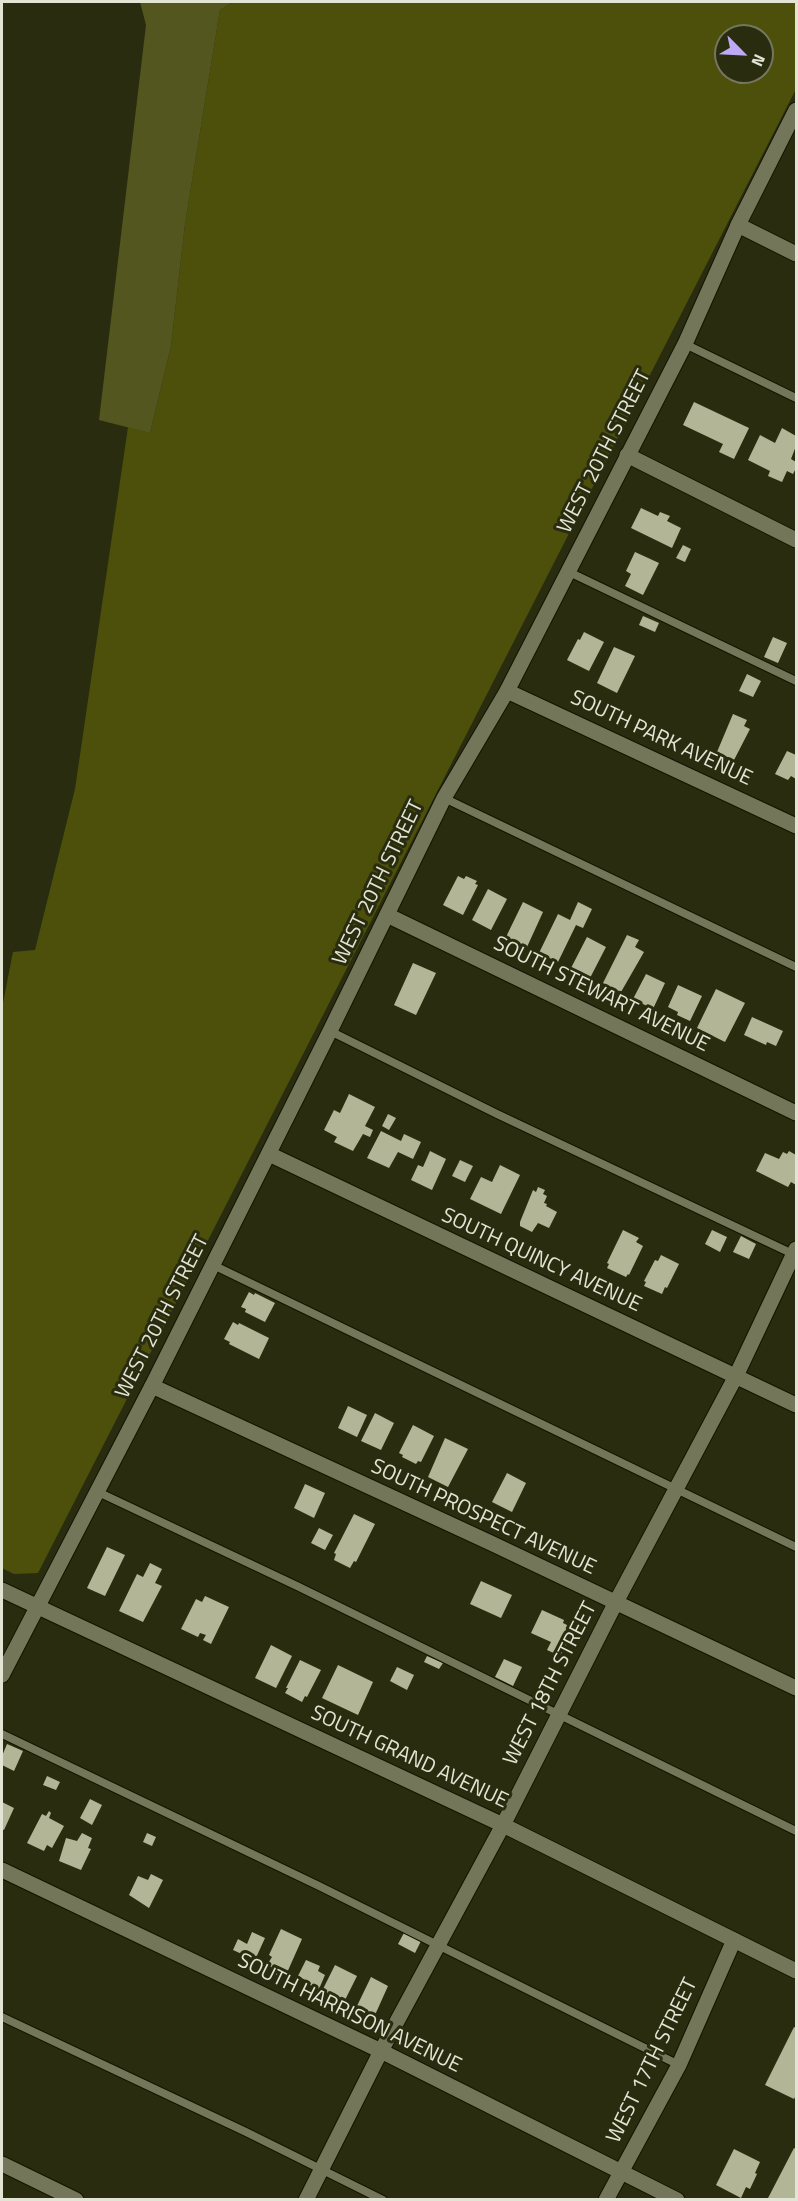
<!DOCTYPE html>
<style>
body{margin:0}
#map{position:relative;width:798px;height:2201px;overflow:hidden;background:#2a2c10;font-family:"Titillium Web",sans-serif}
canvas{display:block}
.frame{position:absolute;inset:0;border:3px solid #e3e5d4;pointer-events:none}
.north{position:absolute;left:714px;top:24px;width:60px;height:60px;box-sizing:border-box;background:#2a2c10;border:2px solid #74765e;border-radius:50%;rotate:114deg;font-size:16px;font-weight:700;line-height:24px;text-align:center;color:#e3e5d4}
.north::after{content:'';display:block;margin:auto;width:21px;height:27px;background:#bea9f4;clip-path:polygon(50% 0,100% 100%,50% 72%,0 100%)}
</style>
<div id="map">
<canvas width="798" height="2201"></canvas>
<div class="frame"></div>
<div class="north">N</div>
</div>
<script>
const ctx = document.querySelector('canvas').getContext('2d');
ctx.lineJoin = 'round';
function fillPath(path, color) {
  ctx.fillStyle = color;
  ctx.fill(path, 'evenodd');
}
function trace(path, color, width, dash) {
  ctx.strokeStyle = color;
  ctx.lineWidth = width;
  ctx.lineCap = dash ? 'butt' : 'round';
  ctx.setLineDash(dash || []);
  ctx.stroke(path);
}
function write(font, color, halo, rows, align = 'center') {
  ctx.font = font + ' "Titillium Web",sans-serif';
  ctx.lineWidth = 6;
  ctx.setLineDash([]);
  ctx.textBaseline = 'middle';
  ctx.strokeStyle = halo;
  ctx.fillStyle = color;
  for (const [text, x, y, turn = 0] of rows) {
    ctx.save();
    ctx.translate(x, y);
    ctx.rotate((+turn || 0) * Math.PI / 180);
    ctx.textAlign = isNaN(turn) ? turn : align;
    if (halo) ctx.strokeText(text, 0, 0);
    ctx.fillText(text, 0, 0);
    ctx.restore();
  }
}
const green = new Path2D(`
 M233 2H796V89L38 1573 14 1574 2 1568V1008L13 952 35 950 75 789 128 427 150 433 171 346 185 224 220 10ZM726 36H762V72H726Z`);
const forest = new Path2D(`
 M140 2H233L220 10 185 224 171 346 150 433 99 420 146 25Z`);
const building = new Path2D(`
 M694 402 749 428 734 459 719 452 723 444 683 425Z
 M782 428 796 436V446L791 459 796 462V468L793 474 787 471 782 482 768 476 770 471 748 460 760 435 775 443Z
 M641 508 658 516 660 512 670 516 667 521 681 528 672 548 631 528Z
 M683 545 691 549 685 562 676 558Z
 M635 552 659 563 643 595 625 586 631 574 626 571Z
 M643 616 659 623 655 632 639 625Z
 M584 632 604 642 589 671 567 660 578 639 580 640Z
 M773 637 787 643 778 663 764 657Z
 M614 647 635 656 617 693 597 683Z
 M747 674 761 681 753 697 739 691Z
 M733 714 747 720 744 726 750 729 734 760 717 752Z
 M787 751 796 755V779L791 776 788 780 775 774Z
 M458 876 464 879 466 876 477 881 475 884 478 885 463 915 443 905Z
 M488 889 507 899 491 930 472 920Z
 M523 902 543 912 527 947 506 937Z
 M578 902 592 909 583 928 576 925 558 962 539 953 558 914 570 920Z
 M627 935 639 940 635 947 644 952 621 992 603 983Z
 M587 937 606 947 590 978 571 968Z
 M413 963 436 973 416 1015 394 1005Z
 M646 974 665 983 653 1009 633 999Z
 M678 985 702 996 690 1021 677 1015 678 1012 668 1007Z
 M716 989 745 1003 725 1042 697 1028Z
 M752 1017 783 1031 776 1046 767 1042 766 1045 744 1035Z
 M349 1094 375 1107 365 1126 373 1130 370 1137 363 1134 353 1151 334 1142 337 1137 324 1130 334 1110 340 1113Z
 M388 1114 396 1118 389 1130 382 1126Z
 M381 1131 401 1141 404 1134 421 1142 413 1159 398 1152 389 1168 367 1158Z
 M430 1151 446 1159 432 1190 411 1180 418 1165 423 1167Z
 M789 1151 796 1155V1185L791 1182 788 1187 756 1171 765 1153 779 1159 783 1152 787 1154Z
 M460 1160 473 1166 465 1182 452 1176Z
 M500 1165 520 1175 501 1214 470 1199 481 1177 492 1182Z
 M538 1187 545 1190 543 1194 547 1196 544 1203 547 1204 546 1206 557 1212 549 1228 538 1223 532 1232 520 1226V1222L533 1190 536 1192Z
 M623 1230 639 1238 636 1242 643 1246 629 1275 628 1274 626 1277 607 1268 609 1264 607 1263Z
 M712 1230 727 1237 720 1252 705 1244Z
 M741 1236 756 1244 749 1259 733 1252Z
 M661 1255 679 1264 667 1288 665 1287 662 1294 644 1286 646 1282 644 1281 655 1260 658 1261Z
 M249 1292 254 1295 255 1293 275 1303 265 1322 245 1312 246 1309 241 1307Z
 M233 1322 238 1325 239 1323 269 1338 259 1359 229 1344 230 1342 224 1339Z
 M348 1406 367 1415 357 1437 338 1428Z
 M375 1413 394 1423 381 1450 361 1441Z
 M413 1425 434 1436 421 1462 418 1461 416 1464 402 1457 403 1455 399 1453Z
 M445 1438 468 1449 448 1487 428 1477Z
 M507 1473 526 1483 512 1512 492 1502Z
 M305 1484 325 1493 314 1518 294 1508Z
 M354 1514 375 1524 356 1562 354 1561 350 1568 334 1560 336 1554 334 1553Z
 M319 1528 333 1535 325 1550 311 1543Z
 M107 1547 125 1555 105 1596 87 1588Z
 M150 1563 162 1569 155 1583 162 1586 143 1622 119 1611 137 1574 143 1577Z
 M481 1581 512 1595 501 1618 470 1604Z
 M205 1596 229 1607 211 1644 203 1640 206 1635 200 1633 198 1637 181 1629 196 1599 202 1602Z
 M542 1610 564 1620 563 1623 571 1627 567 1635 571 1637 560 1656 547 1650 551 1642 531 1633Z
 M271 1645 292 1656 276 1688 255 1678Z
 M427 1656 443 1663 439 1669 424 1662Z
 M504 1659 522 1667 513 1686 495 1677Z
 M300 1660 321 1670 307 1697 305 1696 302 1702 285 1693 288 1688H286Z
 M338 1665 373 1682 358 1715 322 1698Z
 M397 1667 414 1675 407 1690 390 1681Z
 M7 1744 23 1751 14 1771 2 1765V1756Z
 M47 1776 60 1782 56 1790 43 1785Z
 M90 1799 102 1805 92 1825 80 1818Z
 M2 1802 14 1808 4 1830 2 1829Z
 M49 1811 51 1813 49 1818 64 1826 52 1848 47 1845 44 1851 27 1843 42 1814 46 1816Z
 M82 1833 92 1838 88 1848 91 1849 81 1870 59 1861 66 1838 77 1841Z
 M147 1833 156 1837 152 1846 143 1842Z
 M151 1874 163 1880 149 1908 129 1895 138 1876 148 1880Z
 M281 1929 302 1939 286 1975 282 1973 280 1977 273 1973 275 1969 267 1965 272 1957 269 1955Z
 M405 1931 422 1939 415 1953 398 1944Z
 M252 1932 265 1938 255 1960 233 1950 238 1939 247 1944Z
 M306 1960 320 1966 318 1971 325 1975 319 1989 310 1985 311 1983 298 1976Z
 M335 1965 357 1976 344 2002 322 1991Z
 M371 1977 388 1986 375 2015 357 2006Z
 M794 2027 796 2028V2095L794 2099 765 2085Z
 M794 2148 796 2149V2200H767Z
 M734 2149 760 2162 755 2173 757 2174 750 2189 746 2187 741 2198 716 2185Z`);
const service = new Path2D(`
 M685 344 796 398
 M567 571 796 681
 M444 798 796 967
 M330 1031 497 1114 795 1255
 M213 1265 796 1547
 M98 1492 297 1586 796 1831
 M2 1734 319 1886 679 2065
 M2 2017 246 2132 383 2200`);
const minor = new Path2D(`
 M738 225 796 254
 M627 455 796 540
 M507 691 796 826
 M387 915 796 1113
 M269 1154 796 1405
 M152 1386 493 1544 796 1688
 M2 1870 381 2051 677 2200
 M2 2164 76 2200
 M306 2200 381 2051 503 1825 615 1604 736 1376 796 1249
 M606 2200 679 2065 734 1940`);
const tertiary = new Path2D(`
 M2 1590 503 1825 796 1971
 M2 1675 152 1386 330 1031 444 798 507 691 685 344 738 225 796 110`);
const streetNames = [
 ["WEST 20TH STREET",605,452,-63],
 ["SOUTH PARK AVENUE",661,739,25],
 ["WEST 20TH STREET",379,883,-64],
 ["SOUTH STEWART AVENUE",601,995,26],
 ["SOUTH QUINCY AVENUE",541,1261,25],
 ["WEST 20TH STREET",163,1317,-63],
 ["SOUTH PROSPECT AVENUE",483,1518,25],
 ["WEST 18TH STREET",551,1684,-63],
 ["SOUTH GRAND AVENUE",409,1758,25],
 ["SOUTH HARRISON AVENUE",349,2014,26],
 ["WEST 17TH STREET",653,2061,-64]
];
fillPath(green, '#4d500a');
fillPath(forest, '#53561e');
fillPath(building, '#b3b696');
trace(service, '#131400', 10);
trace(minor, '#131400', 17);
trace(tertiary, '#131400', 17);
trace(service, '#737658', 8);
trace(minor, '#737658', 15);
trace(tertiary, '#737658', 15);
write('21px', '#e3e5d4', '#2a2c10', streetNames);
</script>
